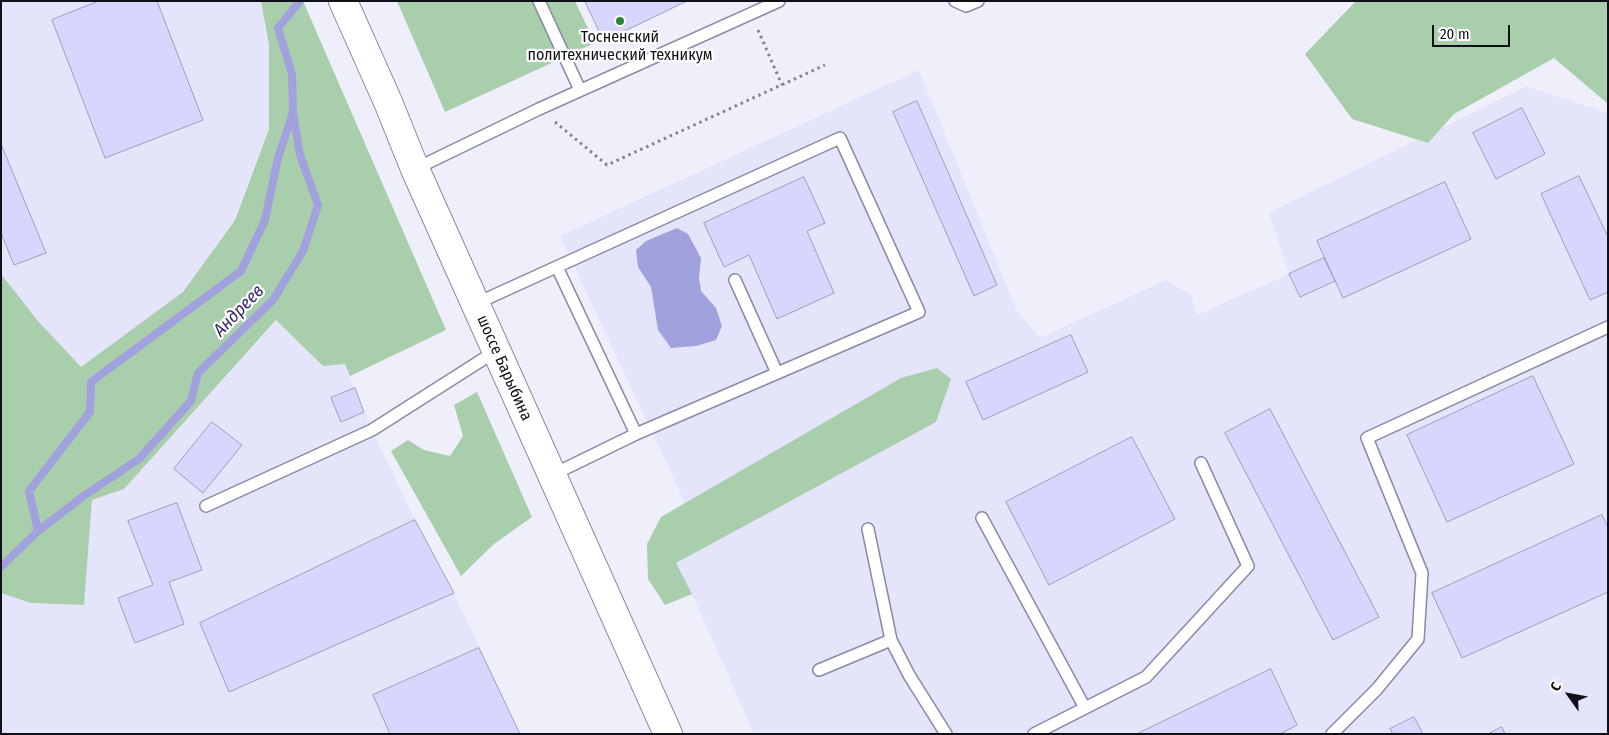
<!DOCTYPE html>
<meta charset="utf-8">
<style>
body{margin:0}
#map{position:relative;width:1609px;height:735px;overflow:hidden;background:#eeeffb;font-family:"Fira Sans Condensed",sans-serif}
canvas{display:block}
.frame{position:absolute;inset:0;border:2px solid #101019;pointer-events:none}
.north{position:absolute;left:1544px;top:670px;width:50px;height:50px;-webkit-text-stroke:4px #fff;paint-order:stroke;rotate:302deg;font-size:14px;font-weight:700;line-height:20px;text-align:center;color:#101019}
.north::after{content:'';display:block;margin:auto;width:18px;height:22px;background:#101019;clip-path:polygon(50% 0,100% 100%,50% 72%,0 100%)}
.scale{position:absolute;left:1432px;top:25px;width:78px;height:22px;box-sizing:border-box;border:2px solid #101019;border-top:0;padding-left:6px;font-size:15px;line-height:18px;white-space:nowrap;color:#101019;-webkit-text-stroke:4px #fff;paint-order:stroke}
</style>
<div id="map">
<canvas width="1609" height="735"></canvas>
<div class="frame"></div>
<div class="north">С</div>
<div class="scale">20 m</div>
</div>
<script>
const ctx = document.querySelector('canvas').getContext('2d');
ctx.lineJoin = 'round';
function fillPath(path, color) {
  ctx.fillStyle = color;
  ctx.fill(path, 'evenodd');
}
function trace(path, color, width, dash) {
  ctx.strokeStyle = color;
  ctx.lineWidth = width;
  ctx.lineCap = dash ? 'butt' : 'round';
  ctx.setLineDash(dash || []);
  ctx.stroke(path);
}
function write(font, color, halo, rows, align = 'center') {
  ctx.font = font + ' "Fira Sans Condensed",sans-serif';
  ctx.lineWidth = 4.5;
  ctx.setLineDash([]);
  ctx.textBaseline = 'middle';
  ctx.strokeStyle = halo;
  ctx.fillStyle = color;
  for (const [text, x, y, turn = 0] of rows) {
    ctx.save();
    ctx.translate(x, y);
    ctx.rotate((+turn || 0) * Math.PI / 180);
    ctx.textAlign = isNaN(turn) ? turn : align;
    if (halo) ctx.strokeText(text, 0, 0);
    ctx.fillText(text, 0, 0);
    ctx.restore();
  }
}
const built = new Path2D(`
 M1 1H261L269 45V129L234 220 183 292 81 368 38 321 1 274Z
 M919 70 1017 311 1040 338 1166 280 1191 295 1197 315 1289 274 1269 213 1526 86 1608 113V734H754L692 594 665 605 648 579 647 544 661 517 685 503 560 236Z
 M277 320 323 366 345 364 372 430 415 520 454 593 520 734H1V593L31 603 84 605 92 500 124 489Z`);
const green = new Path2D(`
 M261 1H303L446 330 350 376 345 364 323 366 276 320 124 489 92 500 84 605 31 603 1 593V274L38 321 81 367 183 292 235 220 269 129V45Z
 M397 1H575L595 43 445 112Z
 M1356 1H1608V104L1554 58 1454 114 1428 143 1352 119 1305 54Z
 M937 368 951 379 936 422 676 563 692 594 665 605 648 579 647 544 661 517 901 378Z
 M477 392 532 517 494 544 461 576 391 451 408 440 424 450 450 456 463 436 454 405Z`);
const water = new Path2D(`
 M677 228 688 234 701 258 699 278 701 291 716 308 722 326 716 340 696 346 671 348 658 330 651 287 638 267 636 250 646 241Z`);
const stream = new Path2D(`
 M38 531 29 491 90 412 91 382 241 271 265 220 278 158 292 115
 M1 567 38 531 85 495 139 459 191 401 198 373 273 300 303 251 318 205 300 155 293 113 292 74 278 28 300 1`);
const building = new Path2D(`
 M99 1H157L203 120 105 158 52 20Z
 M585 1H687L604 41Z
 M917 101 997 285 974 296 893 112Z
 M1522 108 1545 154 1496 179 1473 133Z
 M1 144 46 253 14 265 1 233Z
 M1579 176 1608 237V292L1590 300 1541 194Z
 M804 177 825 223 807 231 834 293 777 319 749 255 724 267 704 223Z
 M1445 182 1471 239 1343 298 1317 241Z
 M1324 258 1335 281 1300 297 1289 274Z
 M1071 335 1088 372 983 420 966 382Z
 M1533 376 1574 464 1447 522 1407 435Z
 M355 388 364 412 341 422 331 398Z
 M1270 409 1379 617 1333 640 1225 433Z
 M212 422 242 445 203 493 174 469Z
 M1132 437 1175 519 1049 585 1006 502Z
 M177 503 202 570 169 582 184 624 135 643 118 598 153 585 128 521Z
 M1602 515 1608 527V592L1462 658 1432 593Z
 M415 520 454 593 229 692 200 623Z
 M479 648 520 734H390L373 695Z
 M1271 669 1297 725 1280 734H1137Z
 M1414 717 1423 734H1393L1390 729Z
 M1502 727 1505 734H1488Z`);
const path = new Path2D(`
 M758 30 782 85
 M555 122 607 165 825 65`);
const service = new Path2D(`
 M539 1 580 90
 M955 1 966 6 978 1
 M415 169 539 109 779 1
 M735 280 777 373
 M475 304 840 138 919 312 636 434
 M552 475 636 434 557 267
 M206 506 372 430 496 351
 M982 518 1085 708
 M868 529 891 640 909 675 946 734
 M819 670 891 640
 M1034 734 1146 677 1248 566 1201 463
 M1332 734 1377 689 1418 639 1422 573 1367 438 1608 327`);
const secondary = new Path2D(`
 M343 1 388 102 415 169 668 734`);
const markers = [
 [620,21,5,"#27873a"]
];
const poiNames = [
 ["Тосненский",620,38],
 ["политехнический техникум",620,56]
];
const streetNames = [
 ["шоссе Барыбина",504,368,66]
];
const waterNames = [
 ["Андреев",239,311,-46]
];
fillPath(built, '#e4e4fb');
fillPath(green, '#a9ceac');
fillPath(water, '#a1a1dd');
trace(stream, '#a1a1dd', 8);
fillPath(building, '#d7d7fd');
trace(building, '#9e9fbb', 1);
trace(service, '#898aa5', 14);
trace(secondary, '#898aa5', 30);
trace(path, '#82838d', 3, [2.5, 4]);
trace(service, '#fff', 11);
trace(secondary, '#fff', 28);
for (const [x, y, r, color] of markers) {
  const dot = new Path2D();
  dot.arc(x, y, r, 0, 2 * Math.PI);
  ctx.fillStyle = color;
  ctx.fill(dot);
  trace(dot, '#fff', 2);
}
write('16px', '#101019', '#fff', poiNames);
write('16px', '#101019', '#fff', streetNames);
write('italic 18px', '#33296f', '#fff', waterNames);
</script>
